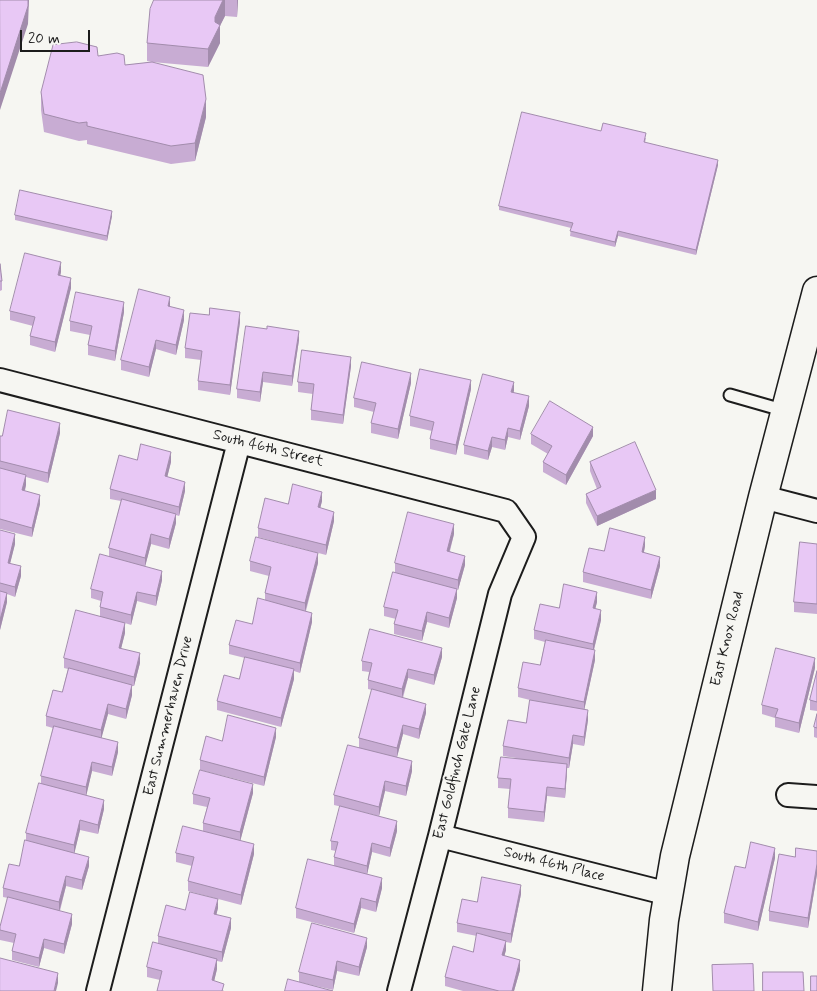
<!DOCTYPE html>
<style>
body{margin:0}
#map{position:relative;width:817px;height:991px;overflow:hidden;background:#f6f6f2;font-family:Mynerve,sans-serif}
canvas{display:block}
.scale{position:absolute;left:20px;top:30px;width:70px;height:22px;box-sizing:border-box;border:2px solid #1c1c1c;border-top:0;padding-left:6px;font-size:15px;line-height:18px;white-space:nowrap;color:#1c1c1c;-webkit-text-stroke:4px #f6f6f2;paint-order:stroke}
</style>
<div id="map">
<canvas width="817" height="991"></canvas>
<div class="scale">20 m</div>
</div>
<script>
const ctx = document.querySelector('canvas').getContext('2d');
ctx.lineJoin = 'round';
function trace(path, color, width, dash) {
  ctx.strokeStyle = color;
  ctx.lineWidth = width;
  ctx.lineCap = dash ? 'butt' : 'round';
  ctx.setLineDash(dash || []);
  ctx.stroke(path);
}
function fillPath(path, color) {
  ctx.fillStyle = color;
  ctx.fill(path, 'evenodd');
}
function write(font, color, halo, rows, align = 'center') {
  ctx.font = font + ' Mynerve,sans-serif';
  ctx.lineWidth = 4;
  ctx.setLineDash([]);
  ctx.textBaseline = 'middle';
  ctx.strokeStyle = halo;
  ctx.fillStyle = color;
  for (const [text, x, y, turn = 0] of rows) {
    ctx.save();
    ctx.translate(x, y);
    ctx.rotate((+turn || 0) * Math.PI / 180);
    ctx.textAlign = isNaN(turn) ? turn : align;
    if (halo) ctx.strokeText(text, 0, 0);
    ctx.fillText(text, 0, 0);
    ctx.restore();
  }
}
const service = new Path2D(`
 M730 395 786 411`);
const minor = new Path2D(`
 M0 380 506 511 524 537 500 594 440 836 399 991
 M763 497 817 511
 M788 795 817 797
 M440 836 669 894
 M98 991 239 442`);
const tertiary = new Path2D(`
 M657 991 664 920 675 856 763 497 817 291`);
const wall = new Path2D(`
 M154 0H238L237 17 225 16 220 25V43L208 67 152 62 206 117 195 161 171 164 87 144V140L79 141 44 132 41 110V92L98 56 125 65 152 62 147 61V43Z
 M601 131 646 138 645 143 718 165 696 255 618 236 615 247 570 236 571 228 499 210V206Z
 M15 215 112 216 107 241 15 220Z
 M0 264 2 281V290L0 291Z
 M61 272 60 276 71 288 55 352 30 345V336L33 326 10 320V311Z
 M170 307 184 320 176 355 156 349 149 377 121 370V360Z
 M124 312 115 361 88 355V345L90 335 70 331V321Z
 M240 322 230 395 198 390V381L201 360 185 358V348Z
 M267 329 299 340 292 386 263 382 260 402 237 398V389Z
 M351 366 343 424 311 420V410L313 394 298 392V382Z
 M411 383 398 439 371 433V423L374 412 354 407V398Z
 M471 389 456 455 430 449V439L432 431 410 426V416Z
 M513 392 529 406 520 440 508 437 505 450 492 447 488 460 464 454V445Z
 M60 433 48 483 26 477V485L25 491 40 504 32 537 0 529V436Z
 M531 434 593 436 566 485 543 472V462L548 454 531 444Z
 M137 460 171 462 167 477 185 491 179 516 176 515V523L169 549 151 544 145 566 162 580 156 606 137 601 131 625 125 623V633L121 648 140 663 134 686H132V695L126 719 108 714 101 738 118 752 112 776 92 771 86 795 104 809 98 834 80 830 74 853 89 866 82 890 66 886 60 911 72 924 64 954 44 948 39 967 12 960V951L14 943 0 940V927L8 898 3 897V888L19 866 26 841V833L41 783V776L53 728 46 726V716L62 692 68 669 64 668V658L100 616V607L101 601 91 598V589L109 557V548L121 501 110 499V489Z
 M590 462 656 499 597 526 586 503V494L597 489 590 471Z
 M322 501 320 508 334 521 326 555 258 537V528L288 504Z
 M0 530 15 544 10 563 21 576 15 597 7 594V602L0 630Z
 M454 534 450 551 465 565 458 590 457 589V598L449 628 427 622 422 641 394 634V624L396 619 384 616V607L395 573V563Z
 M817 544V614L794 612V602Z
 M645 546 644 552 660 566 651 599 583 582V572L604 551Z
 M250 561 318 563 306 611 312 622 300 673 294 671V679L281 727 217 710V701L239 679 245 658 229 654V645L252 624 265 600V593L269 576 250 571Z
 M597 602 595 609 601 620 594 650 595 660 584 710 588 720 584 746 573 744 569 768H567L565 798 547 796 544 822 508 818V808L510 789 498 788V778L516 758 503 756V746L526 723 530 700 518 697V688L540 665 545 642 534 639V630L559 608Z
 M442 657 434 685 408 678 403 698 426 713 419 739 403 734 397 757 412 771 406 796 385 791 379 816 334 805V795L359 748V738L372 690 368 689V680L369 672 362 671V661Z
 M815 668 799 733 775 727V718L762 714V705Z
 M817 671V711L810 710V700Z
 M817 714V738L814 737V727Z
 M276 737 264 786 200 770V760L222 741Z
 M253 793 240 841 254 854 241 905 188 891V881L192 866 176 862V853L203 831V823L207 807 193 804V794Z
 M397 831 390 857 372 852 367 874 382 888 376 912 361 908 354 933 296 918V908L334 866V857L336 851 331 850V841Z
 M817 851V874L808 928 769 921V911L795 857Z
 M775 858 758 931 724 923V913L745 868Z
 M521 894 511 943 506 942V950L504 956 520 970 514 991H463L445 986V977L473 952 477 936 457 932V923L477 902Z
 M218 908 216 915 231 928 222 962 217 961V969L214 981 224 991 160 980 147 977V967L158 944V936L185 910Z
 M367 947 359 976 337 971 333 990 299 982V972Z`);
const shadedWall = new Path2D(`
 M28 0H29L28 24 0 110V93Z
 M223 0H225V16L219 28 220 25V43L208 67V49L215 22V17Z
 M237 0H238L237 17Z
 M206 99V117L195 161V143Z
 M718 160V165L696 255V250Z
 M112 211V216L107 241V236Z
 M618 231V236L615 247V242Z
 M61 262V272L58 285V275Z
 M71 278V288L55 352V342Z
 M170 297V306L168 316V306Z
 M124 302V312L115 361V351Z
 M184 310V320L176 355V345Z
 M240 312V322L230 395V385Z
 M299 331V340L292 386V376Z
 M156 340V349L149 377V367Z
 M351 357V366L343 424V415Z
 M263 372V382L260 402V392Z
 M411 373V383L398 439V429Z
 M471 380V389L456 455V445Z
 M514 382V391L511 401V392Z
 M529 396V406L520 440V431Z
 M60 423V433L48 483V473Z
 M593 427V436L566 485V475Z
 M508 428V437L505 450V440Z
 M492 437V447L488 460V451Z
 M171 452V462L165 486V476Z
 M26 475V485L22 500V490Z
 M185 482V491L179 516V507Z
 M656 490V499L597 526V516Z
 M322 492V501L318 517V507Z
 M40 495V504L32 537V528Z
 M334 512V521L326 555V545Z
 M176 514V523L169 549V539Z
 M454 524V534L447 560V551Z
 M15 534V544L8 572V563Z
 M151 534V544L145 567V558Z
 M645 537V546L642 561V552Z
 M318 553V563L305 612V603Z
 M465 556V565L458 590V580Z
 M660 557V566L651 599V590Z
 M21 566V576L15 597V587Z
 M162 571V580L156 606V596Z
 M457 589V598L449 628V618Z
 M137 592V601L131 625V615Z
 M597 592V602L593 618V608Z
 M7 593V602L0 630V620Z
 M601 610V620L593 653V644Z
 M427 612V622L422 641V631Z
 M312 613V622L300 673V663Z
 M125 623V633L119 657V648Z
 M442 648V657L434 685V675Z
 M595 650V660L584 711V702Z
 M140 653V663L134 686V677Z
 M815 658V668L799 733V723Z
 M294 669V679L281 727V718Z
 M408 669V678L402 698V689Z
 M132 685V695L126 719V709Z
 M108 704V714L101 740V730Z
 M426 704V713L419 739V729Z
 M588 710V720L584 746V737Z
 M403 725V734L397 757V748Z
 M276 728V737L264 786V777Z
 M573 735V744L569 768V758Z
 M118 742V752L112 776V767Z
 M412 761V771L406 796V786Z
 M92 762V771L86 797V787Z
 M567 764V773L565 798V789Z
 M385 781V791L379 816V807Z
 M253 784V793L240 842V832Z
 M547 787V796L544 822V812Z
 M104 800V809L98 834V825Z
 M80 820V830L74 855V845Z
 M397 821V831L390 857V848Z
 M372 843V852L367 875V866Z
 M254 844V854L241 905V895Z
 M775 848V858L758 931V922Z
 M89 857V866L82 890V880Z
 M817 864V874L808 928V918Z
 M66 876V886L59 912V902Z
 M382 878V888L376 912V902Z
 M521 885V894L511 943V934Z
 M361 898V908L354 933V924Z
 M218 899V908L214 924V914Z
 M72 914V924L64 954V944Z
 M231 918V928L222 962V952Z
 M367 938V947L359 976V967Z
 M44 939V948L39 967V958Z
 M506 941V950L502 965V955Z
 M217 959V969L212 990V980Z
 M520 960V970L514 991H512Z
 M337 961V971L333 990V980Z
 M58 973V983L56 991H54Z`);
const building = new Path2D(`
 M0 0H28V6L0 93Z
 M154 0H223L215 17V22L220 25 208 49 147 43 150 9Z
 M77 42 97 47 98 56 117 53 124 55 125 65 152 62 203 75 206 99 195 143 171 146 87 126V122L79 123 44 114 41 92 53 45Z
 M522 112 601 131 603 123 646 133 644 142 718 160 696 250 618 231 615 242 570 231 573 223 499 206Z
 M20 190 112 211 107 236 15 215Z
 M25 253 61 262 58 275 71 278 55 342 30 336 35 317 10 311Z
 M0 264 2 281H0Z
 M139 289 170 297 168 306 184 310 176 345 156 340 149 367 121 360Z
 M76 292 124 302 115 351 88 345 92 326 70 321Z
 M210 308 240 312 230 385 198 381 202 351 185 348 190 313 209 315Z
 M246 326 267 329V326L299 331 292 376 263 372 260 392 237 389Z
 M302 350 351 357 343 415 311 410 314 384 298 382Z
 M362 362 411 373 398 429 371 423 376 403 354 398Z
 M420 369 471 380 456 445 430 439 434 422 410 416Z
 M483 374 514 382 511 392 529 396 520 431 508 428 505 440 492 437 488 451 464 445Z
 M550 401 593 427 566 475 543 462 552 446 531 434Z
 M8 410 60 423 48 473 0 461V436H2Z
 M635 442 656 490 597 516 586 494 601 487 590 462Z
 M141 444 171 452 165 476 185 482 179 507 110 489 119 455 137 460Z
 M0 468 26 475 22 490 40 495 32 528 0 519Z
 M293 484 322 492 318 507 334 512 326 545 258 528 265 498 288 504Z
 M122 499 176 514 169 539 151 534 145 558 109 548Z
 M408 512 454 524 447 551 465 556 458 580 395 563Z
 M610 528 645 537 642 552 660 557 651 590 583 572 589 548 604 551Z
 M0 530 15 534 8 563 21 566 15 587 0 583Z
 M256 537 318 553 305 603 265 593 271 567 250 561Z
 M800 542 817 544V604L794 602Z
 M100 554 162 571 156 596 137 592 131 615 100 607 103 592 91 589Z
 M393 572 457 589 449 618 427 612 422 631 394 624 398 610 384 607Z
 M564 584 597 592 593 608 601 610 593 644 534 630 540 604 559 608Z
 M0 591 7 593 0 620Z
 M258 598 312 613 300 663 229 645 236 620 252 624Z
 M76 610 125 623 119 648 140 653 134 677 64 658Z
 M370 629 442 648 434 675 408 669 402 689 368 680 372 663 362 661Z
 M546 640 595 650 584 702 518 688 523 662 540 665Z
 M776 648 815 658 799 723 775 717 778 709 762 705Z
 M245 657 294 669 281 718 217 701 224 675 239 679Z
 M69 668 132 685 126 709 108 704 101 730 46 716 53 690 62 692Z
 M817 671V702L810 700Z
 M372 689 426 704 419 729 403 725 397 748 359 738Z
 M530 700 588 710 584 737 573 735 569 758 503 746 508 720 526 723Z
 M817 714V728L814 727Z
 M228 715 276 728 264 777 200 760 206 736 222 741Z
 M54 726 118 742 112 767 92 762 86 787 41 776Z
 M348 745 412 761 406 786 385 781 379 807 334 795Z
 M501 757 567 764 565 789 547 787 544 812 508 808 511 779 498 778Z
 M200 770 253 784 240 832 203 823 210 798 193 794Z
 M39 783 104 800 98 825 80 820 74 845 26 833Z
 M340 806 397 821 390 848 372 843 367 866 334 857 338 842 331 841Z
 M183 826 254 844 241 895 188 881 194 857 176 853Z
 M25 840 89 857 82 880 66 876 59 902 3 888 9 864 19 866Z
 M751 842 775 848 758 922 724 913 735 866 745 868Z
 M796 848 817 851V864L808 918 769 911 779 854 795 857Z
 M308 859 382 878 376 902 361 898 354 924 296 908Z
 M482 877 521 885 511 934 457 923 462 899 477 902Z
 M190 892 218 899 214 914 231 918 222 952 158 936 166 905 185 910Z
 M8 897 72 914 64 944 44 939 39 958 12 951 16 934 0 930V927Z
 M312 923 367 938 359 967 337 961 333 980 299 972Z
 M477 933 506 941 502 955 520 960 512 991H499L445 977 453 946 473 952Z
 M153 942 217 959 212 980 224 984 222 991H157L162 971 147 967Z
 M0 958 58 973 54 991H0Z
 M753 964 754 991H713L712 965Z
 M763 972H803L804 991H763Z
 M811 976H817V991H811Z
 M288 979 333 991H285Z`);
const streetNames = [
 ["South 46th Street",268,449,14],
 ["East Knox Road",728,639,-76],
 ["East Summerhaven Drive",169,716,-76],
 ["East Goldfinch Gate Lane",458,763,-76],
 ["South 46th Place",554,865,14]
];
trace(service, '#1c1c1c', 15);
trace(minor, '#1c1c1c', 26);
trace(tertiary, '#1c1c1c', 31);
trace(service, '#f6f6f2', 11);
trace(minor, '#f6f6f2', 22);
trace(tertiary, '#f6f6f2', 28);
fillPath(wall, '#c8acd3');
fillPath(shadedWall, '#a28cac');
fillPath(building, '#e8c8f5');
trace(building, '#a28cac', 1);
write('15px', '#1c1c1c', '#f6f6f2', streetNames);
</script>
